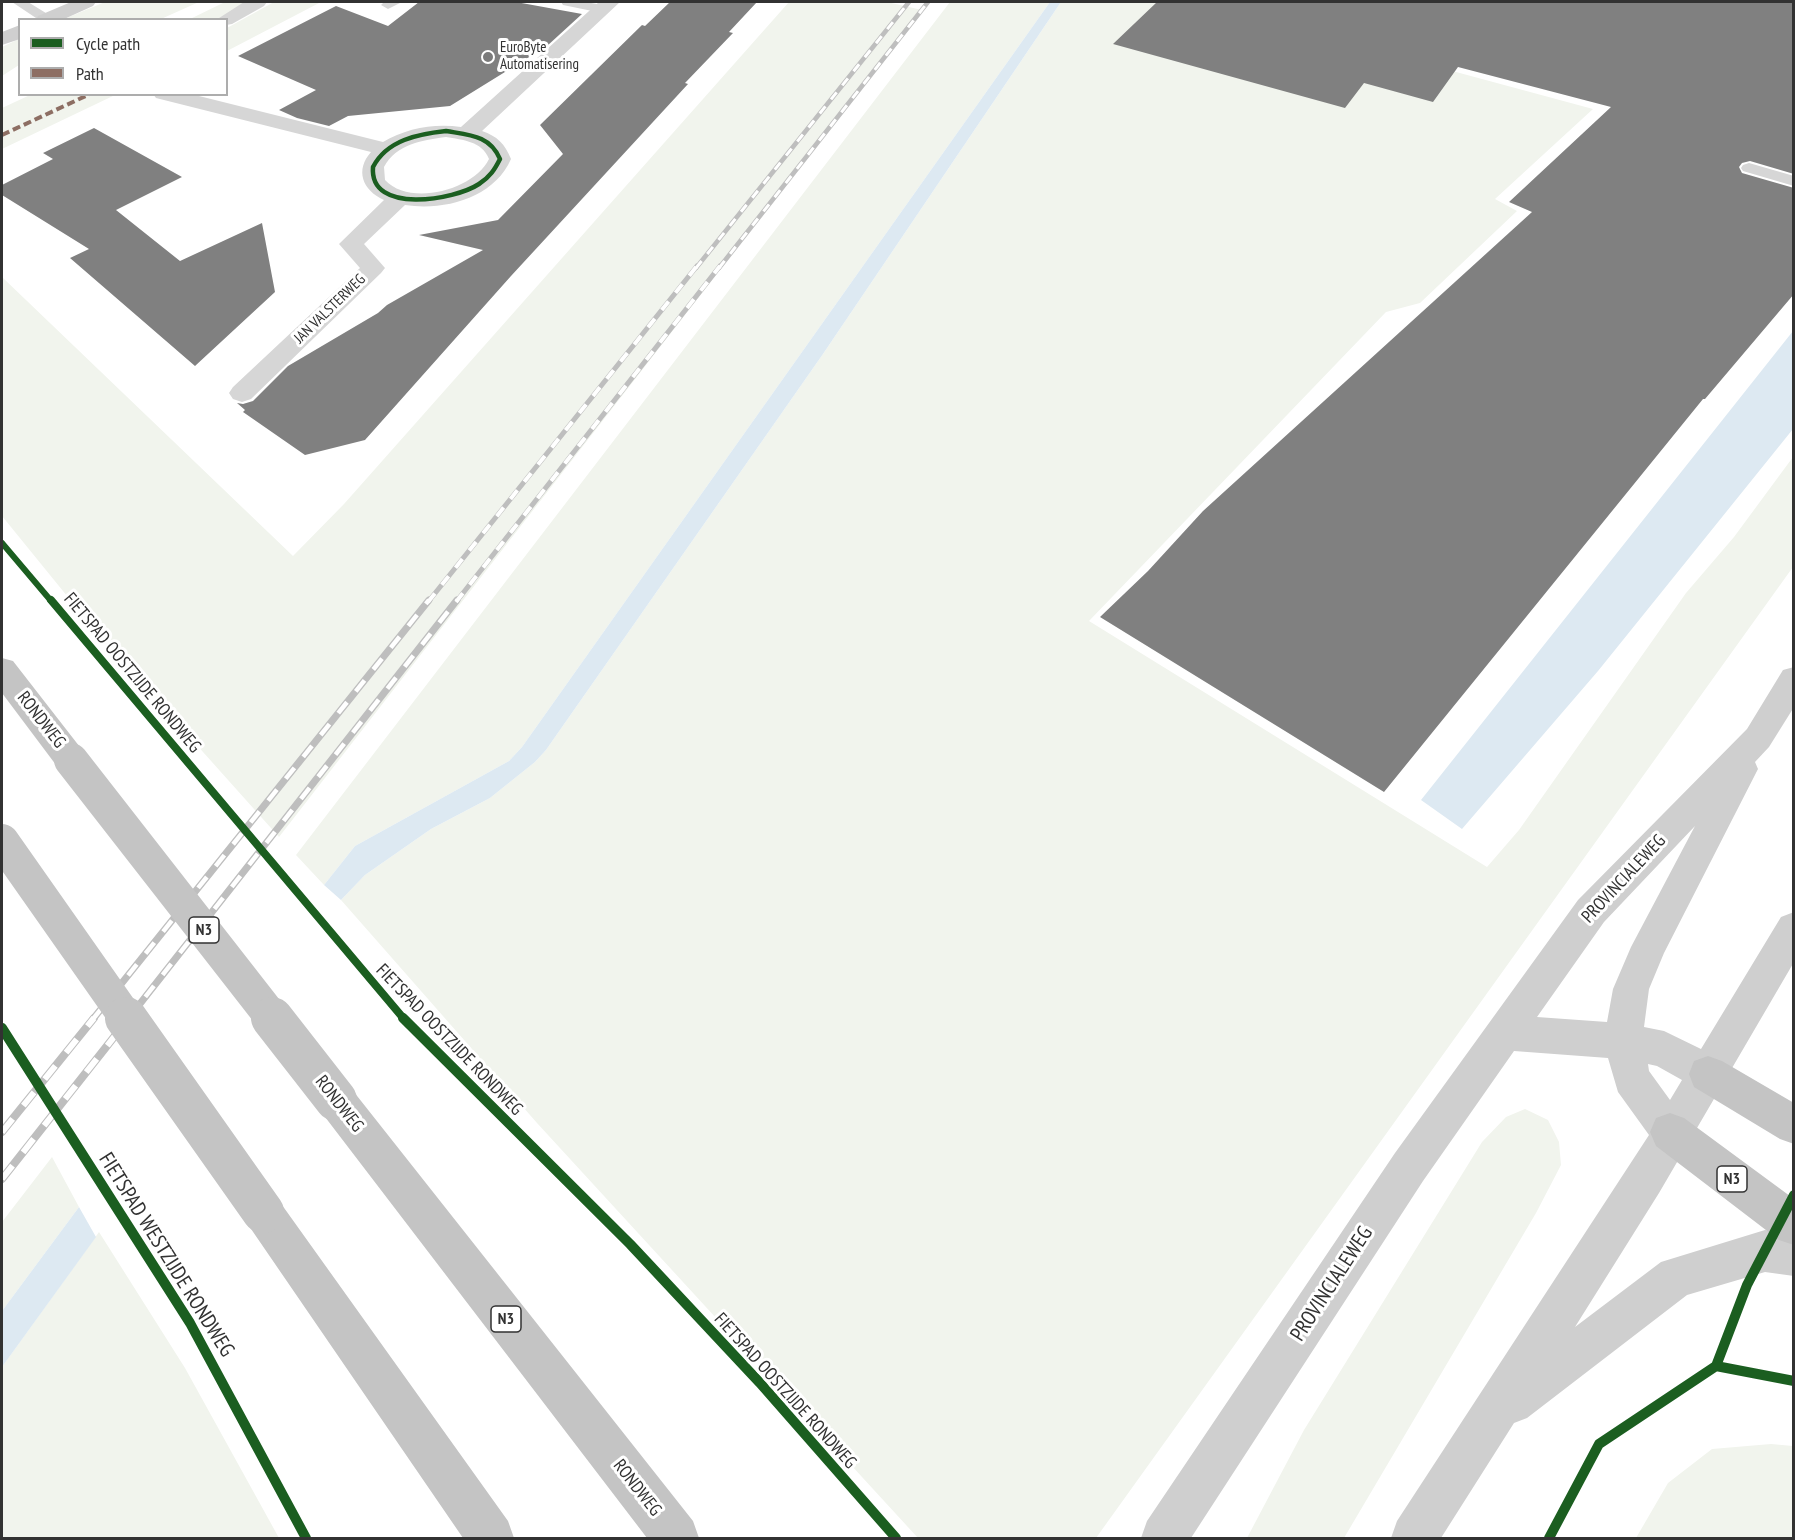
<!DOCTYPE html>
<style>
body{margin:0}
#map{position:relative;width:1795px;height:1540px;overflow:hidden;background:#fff;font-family:"PT Sans Narrow",sans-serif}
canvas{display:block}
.frame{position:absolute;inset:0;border:3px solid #323232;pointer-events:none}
.legend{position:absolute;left:18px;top:18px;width:210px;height:78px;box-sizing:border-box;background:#fff;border:2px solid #adadad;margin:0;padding:8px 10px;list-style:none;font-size:18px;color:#323232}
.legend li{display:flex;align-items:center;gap:12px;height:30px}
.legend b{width:30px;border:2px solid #adadad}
</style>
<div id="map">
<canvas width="1795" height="1540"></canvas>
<div class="frame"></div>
<ul class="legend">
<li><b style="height:8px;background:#1b5e20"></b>Cycle path</li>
<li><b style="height:8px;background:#8d6e63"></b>Path</li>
</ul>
</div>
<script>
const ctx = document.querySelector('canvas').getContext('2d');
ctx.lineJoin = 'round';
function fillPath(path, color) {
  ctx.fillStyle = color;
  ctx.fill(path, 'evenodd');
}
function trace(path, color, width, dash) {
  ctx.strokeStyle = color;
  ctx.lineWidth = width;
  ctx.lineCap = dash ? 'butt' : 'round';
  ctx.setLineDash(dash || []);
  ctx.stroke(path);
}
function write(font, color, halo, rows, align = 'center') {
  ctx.font = font + ' "PT Sans Narrow",sans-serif';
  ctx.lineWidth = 6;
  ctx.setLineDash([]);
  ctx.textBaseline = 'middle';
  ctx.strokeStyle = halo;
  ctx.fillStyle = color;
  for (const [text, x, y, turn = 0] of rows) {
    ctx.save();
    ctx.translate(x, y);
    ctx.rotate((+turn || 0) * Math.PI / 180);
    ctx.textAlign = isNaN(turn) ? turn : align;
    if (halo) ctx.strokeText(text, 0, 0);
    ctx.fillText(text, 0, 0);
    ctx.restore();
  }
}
const green = new Path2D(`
 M105 2H199L161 19H64Z
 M225 2H252L218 19 188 20Z
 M274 2H321L227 51V28Z
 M789 2H887L922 10 279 837 102 639 2 516V277L293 556 344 504Z
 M950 2H1050L522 747 509 761 355 846 324 885 296 855Z
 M1061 2H1197L1593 109 1495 199 1517 211 1420 303 1386 312 1089 621 1487 867 1519 830 1686 593 1734 537 1793 457V567L1096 1538H918L537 1123 341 900 365 875 431 829 490 798 535 762 546 750 823 354Z
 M19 39V65L2 76V47Z
 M30 95V94L115 95 2 149V108Z
 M1525 1109 1548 1120 1559 1142 1561 1165 1536 1213 1344 1538H1247L1304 1430 1482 1142 1506 1117Z
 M52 1157 79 1207 2 1311V1222Z
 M99 1232 185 1368 279 1538H2V1367Z
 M1771 1444 1793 1446V1538H1636L1668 1483 1712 1449Z`);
const water = new Path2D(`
 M1050 2H1061L823 354 546 750 535 762 490 798 431 829 365 875 341 900 324 885 355 846 509 761 522 747Z
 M1793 331V429L1598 671 1462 829 1421 800Z
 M79 1207 96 1237 2 1367V1311Z`);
const building = new Path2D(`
 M419 2H516L582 14 547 46 450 106 348 116 329 126 297 118 279 110 316 90 238 56 336 6 388 26Z
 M670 2H757L729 32 733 33 685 83 688 84 511 276 365 440 305 455 243 412 245 410 237 403 243 404 253 401 288 366 378 313 387 305 483 250 419 235 498 220 563 154 540 125 642 25 645 26Z
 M1157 2H1794V174L1750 161 1742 163 1739 167 1742 173 1794 188V294L1705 399H1703L1384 792 1100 617 1148 571 1203 511 1532 212 1509 202 1611 107 1458 67 1433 102 1364 83 1345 108 1113 44Z
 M94 128 182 177 116 210 180 261 262 223 275 292 195 366 70 258 89 249 2 195V185L53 159 43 153Z`);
const lane = new Path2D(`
 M12 2H28L54 18 39 20Z
 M384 2H402L388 9 381 5Z
 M561 2H586L607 6 609 9 602 13 563 5Z
 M1749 163 1794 176V186L1743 171 1741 168 1743 165Z`);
const street = new Path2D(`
 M244 2H267L264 6 232 24 226 25V20H216Z
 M599 2H620L482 131C497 136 505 144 511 159 494 198 445 211 405 205L364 244 385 268 381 273 251 399 242 402 233 399 229 393 233 387 360 268 339 244 384 200C362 190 355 170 371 152L156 98 153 94H191L383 142C406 128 435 123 461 127ZM446 137C463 140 482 141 489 159 474 190 410 207 385 180L384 167C396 144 423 140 446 137Z`);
const secondary = new Path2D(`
 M71 2H96L93 6 62 20H36L38 16Z
 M20 25V39L2 45V32Z
 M1794 667V707L1769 747 1755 762 1758 769 1664 953 1649 989 1644 1027 1664 1031 1701 1049 1781 917 1794 912V962L1659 1193 1575 1327 1661 1262 1765 1230 1794 1234V1276L1765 1272 1687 1295 1527 1418 1514 1423 1441 1538H1391L1397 1521 1649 1135 1618 1092 1608 1058 1514 1051 1423 1181 1191 1538H1141L1147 1521 1395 1153 1578 900 1747 729 1783 670ZM1695 826 1631 947 1613 989 1607 1022 1537 1017 1604 922ZM1648 1064 1657 1066 1682 1080 1670 1100 1649 1071Z`);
const highway = new Path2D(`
 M2 658 13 661 83 751 87 760 83 769 71 773 59 769 2 693Z
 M1708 1056 1722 1061 1794 1103V1144L1780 1139 1694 1087 1689 1074 1694 1061Z
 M336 1081 350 1087 693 1521 699 1538H647L322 1113 317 1100 322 1087Z
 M1670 1113 1684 1118 1794 1199V1245L1779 1240 1656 1146 1650 1132 1656 1118Z
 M263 1192 277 1198 508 1521 514 1538H463L249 1226 243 1212 249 1198Z`);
const railFar3 = new Path2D(`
 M696 268 909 2
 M719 268 928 2`);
const railFar2 = new Path2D(`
 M428 602 697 266
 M456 602 720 266`);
const railFar1 = new Path2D(`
 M93 1019 429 600
 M128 1019 457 600`);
const rail = new Path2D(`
 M2 1132 94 1018
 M2 1179 129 1018`);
const highwayBridgeFar1 = new Path2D(`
 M71 760 273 1019
 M2 841 127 1019`);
const highwayBridge = new Path2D(`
 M126 1018 263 1212
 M272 1018 336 1100`);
const quiet = new Path2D(`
 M2 135 90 94`);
const cyclewayFar3 = new Path2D(`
 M446 131C469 135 490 135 500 159 495 169 490 177 479 184 455 200 369 215 373 167 387 140 418 134 446 131Z`);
const cyclewayFar2 = new Path2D(`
 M2 543 52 602`);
const cyclewayFar1 = new Path2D(`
 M51 600 404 1019`);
const cycleway = new Path2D(`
 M403 1018 630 1244 760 1383 896 1538
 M2 1028 190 1323 306 1538
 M1716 1366 1794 1381
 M1549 1538 1599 1444 1716 1366 1747 1285 1794 1195`);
const markers = [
 [488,57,6,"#7a7a7a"]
];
const farPoinames = [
 ["EuroByte",500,48],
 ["Automatisering",500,65]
];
const farStreetnames = [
 ["JAN VALSTERWEG",330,309,-44]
];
const shields = [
 [204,930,30],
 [1732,1179,30],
 [506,1319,30]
];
const shieldNames = [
 ["N3",204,930],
 ["N3",1732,1179],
 ["N3",506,1319]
];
const streetNames = [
 ["FIETSPAD OOSTZIJDE RONDWEG",132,673,50],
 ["RONDWEG",41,720,52],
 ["PROVINCIALEWEG",1624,879,-47],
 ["FIETSPAD OOSTZIJDE RONDWEG",449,1040,46],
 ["RONDWEG",339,1104,52],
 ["FIETSPAD OOSTZIJDE RONDWEG",785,1391,48],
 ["RONDWEG",637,1488,52]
];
const nearStreetnames = [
 ["FIETSPAD WESTZIJDE RONDWEG",166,1255,58],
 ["PROVINCIALEWEG",1332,1284,-57]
];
fillPath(green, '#f1f4ed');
fillPath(water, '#dde9f2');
fillPath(building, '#808080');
fillPath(lane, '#d6d6d6');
fillPath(street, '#d6d6d6');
fillPath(secondary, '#cfcfcf');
fillPath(highway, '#c4c4c4');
trace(railFar3, '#bebebe', 4.5);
trace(railFar2, '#bebebe', 5);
trace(railFar1, '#bebebe', 7);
trace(rail, '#bebebe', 8);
trace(railFar3, '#fff', 3, [9]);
trace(railFar2, '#fff', 4, [11]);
trace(railFar1, '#fff', 4.5, [14]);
trace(rail, '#fff', 6, [17]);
trace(highwayBridgeFar1, '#c4c4c4', 34);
trace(highwayBridge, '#c4c4c4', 42);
trace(quiet, '#8d6e63', 4, [8, 4]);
trace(cyclewayFar3, '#1b5e20', 4.5);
trace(cyclewayFar2, '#1b5e20', 6);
trace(cyclewayFar1, '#1b5e20', 8);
trace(cycleway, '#1b5e20', 10);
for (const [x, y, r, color] of markers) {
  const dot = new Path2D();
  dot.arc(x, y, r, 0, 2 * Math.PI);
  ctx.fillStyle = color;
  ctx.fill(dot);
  trace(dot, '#fff', 2);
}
write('15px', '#323232', '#fff', farPoinames, 'left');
write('15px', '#323232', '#fff', farStreetnames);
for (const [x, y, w] of shields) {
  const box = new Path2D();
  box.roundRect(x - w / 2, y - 13, w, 26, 4.5);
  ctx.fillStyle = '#fff';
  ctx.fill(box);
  trace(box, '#323232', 1.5);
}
write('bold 16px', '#323232', null, shieldNames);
write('18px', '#323232', '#fff', streetNames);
write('21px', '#323232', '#fff', nearStreetnames);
</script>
